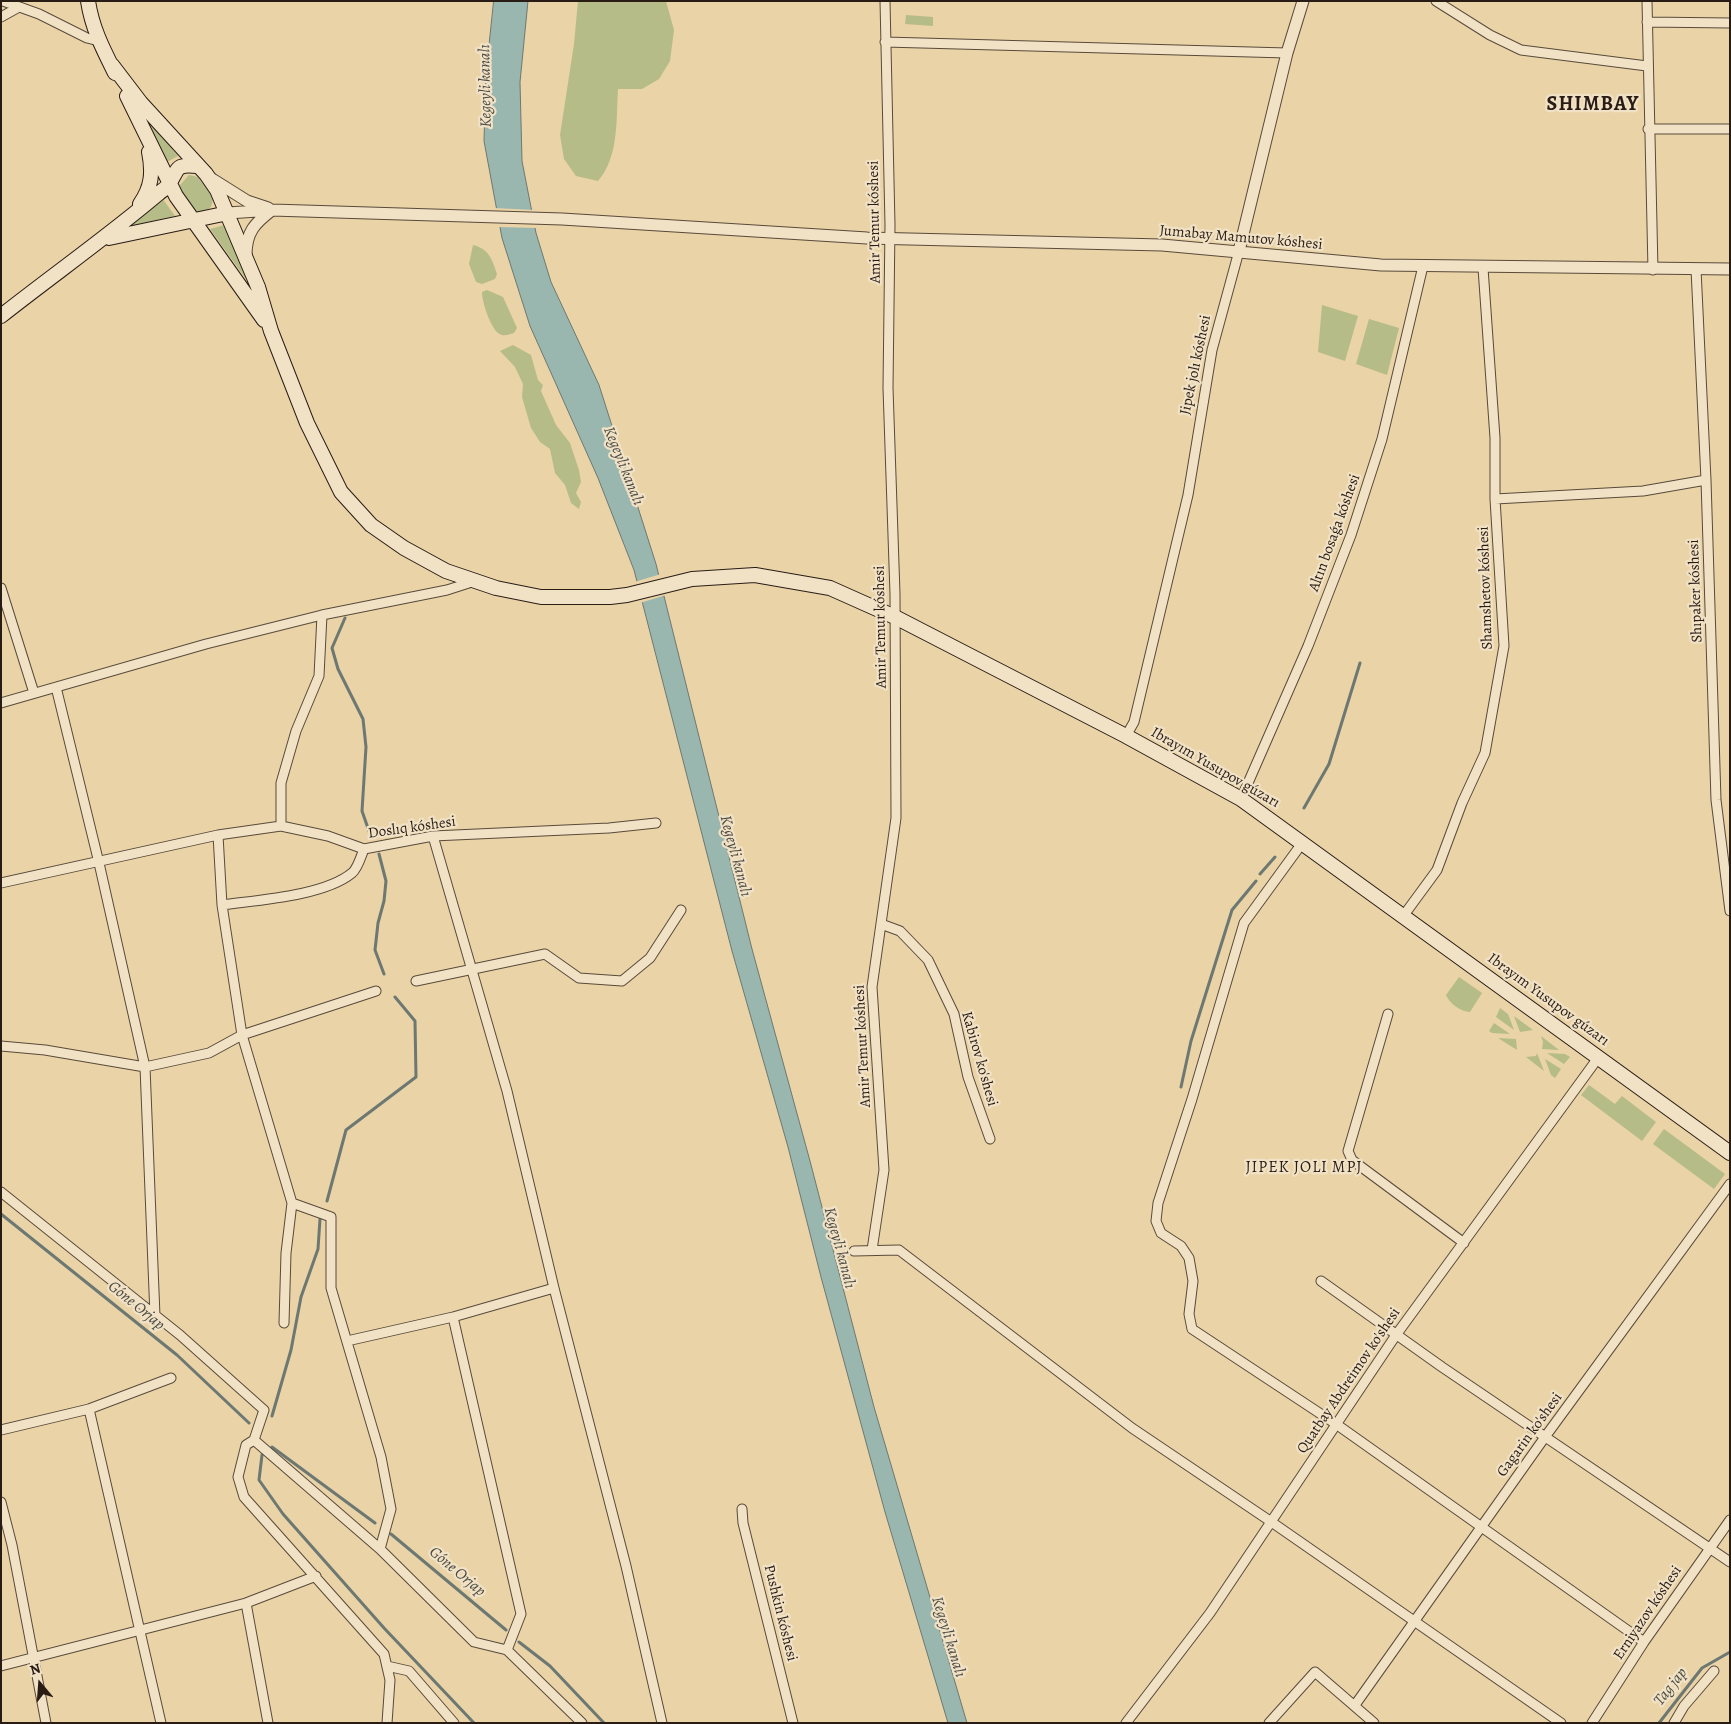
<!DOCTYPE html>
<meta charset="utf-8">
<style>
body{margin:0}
#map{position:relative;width:1731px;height:1724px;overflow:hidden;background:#e9d3a7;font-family:Alegreya,serif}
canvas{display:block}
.frame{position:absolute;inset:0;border:2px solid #291c15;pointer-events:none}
.north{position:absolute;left:15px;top:1659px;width:50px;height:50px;-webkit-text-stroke:4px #f1e2c6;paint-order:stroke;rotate:342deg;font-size:14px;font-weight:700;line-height:20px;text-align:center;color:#291c15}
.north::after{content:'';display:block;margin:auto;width:18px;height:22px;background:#291c15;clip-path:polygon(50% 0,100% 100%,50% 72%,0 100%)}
</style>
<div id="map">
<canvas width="1731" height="1724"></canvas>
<div class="frame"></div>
<div class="north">N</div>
</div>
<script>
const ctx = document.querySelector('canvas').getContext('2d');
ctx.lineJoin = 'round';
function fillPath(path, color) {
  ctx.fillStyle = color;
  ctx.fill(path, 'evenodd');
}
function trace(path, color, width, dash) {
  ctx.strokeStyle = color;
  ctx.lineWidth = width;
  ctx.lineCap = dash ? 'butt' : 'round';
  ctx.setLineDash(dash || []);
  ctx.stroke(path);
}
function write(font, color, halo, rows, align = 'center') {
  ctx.font = font + ' Alegreya,serif';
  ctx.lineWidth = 4.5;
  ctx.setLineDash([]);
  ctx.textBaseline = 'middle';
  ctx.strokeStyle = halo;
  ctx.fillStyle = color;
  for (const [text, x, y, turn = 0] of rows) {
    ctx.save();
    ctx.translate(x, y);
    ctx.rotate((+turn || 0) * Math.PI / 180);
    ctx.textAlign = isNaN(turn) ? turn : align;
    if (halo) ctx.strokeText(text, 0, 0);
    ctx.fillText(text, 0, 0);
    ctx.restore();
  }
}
const green = new Path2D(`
 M578 1H666L674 30 670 61 659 79 642 89H618C616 120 619 157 598 181L576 176 564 159 560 135 574 44Z
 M906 15 933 17V26L905 24Z
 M148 121 178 156 167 162Z
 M189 175 198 177 213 196C213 208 208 214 196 212L181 191 180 185Z
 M162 198 175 216 131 226Z
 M228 224 253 289 210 229Z
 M473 245C489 249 492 259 497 274L495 279 482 284 476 282 469 264Z
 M487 290 503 297 517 328 514 333C508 335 503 337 498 333 490 326 482 302 482 292Z
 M1322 305 1358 316 1345 361 1318 352Z
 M1369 319 1399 328 1387 375 1356 364Z
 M513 345 531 355 538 380 543 385 541 391 556 425 570 443 579 470 581 482 576 493 581 502 579 509 571 503 565 485 555 473 550 449 540 442 531 428 522 397 523 384 515 367 500 351Z
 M1459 977 1482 993 1470 1012C1461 1012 1449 1003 1446 995Z
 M1500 1008 1508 1014 1514 1030 1496 1017Z
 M1514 1016 1533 1030 1520 1032Z
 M1494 1023 1510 1034 1492 1033 1489 1031Z
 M1541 1036 1559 1050 1542 1049 1543 1042Z
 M1498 1038 1516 1039 1517 1050Z
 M1537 1053 1544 1071 1526 1057 1536 1056Z
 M1547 1053 1565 1054 1570 1057 1564 1064Z
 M1545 1059 1561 1069 1555 1078 1551 1075Z
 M1589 1085 1615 1104 1622 1096 1656 1122 1642 1141 1581 1095Z
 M1664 1129 1725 1174 1714 1189 1653 1144Z`);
const water = new Path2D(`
 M494 1H528L520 82 522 161 536 233 551 282 599 385 656 564 752 949 810 1161 874 1407 967 1723H948L885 1512 821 1277 788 1147 732 951 634 570 598 478 530 326 502 238 484 141 486 74Z`);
const pier = new Path2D(`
 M494 208 534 210 537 228 497 227Z
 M661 574 666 595 640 603 634 582Z`);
const stream = new Path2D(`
 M345 618 332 648 338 669 363 719 366 747 362 811 370 834
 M1304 808 1329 764 1360 663
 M379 854 386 881 384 901 378 923 375 950 384 974
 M1260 874 1275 857
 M1181 1087 1191 1041 1232 910 1256 881
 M327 1201 346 1130 416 1077 415 1021 395 997
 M1 1214 177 1355 249 1423
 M272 1416 291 1350 301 1297 318 1249 320 1219
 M272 1447 375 1523
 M262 1455 259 1480 283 1514 384 1628 474 1723
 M391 1534 506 1630
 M519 1642 550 1666 604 1723
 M1659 1723 1702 1668 1730 1652`);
const minor = new Path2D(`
 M3 1 39 14 87 38 99 41
 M1436 1 1490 35 1521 50 1647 66
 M1647 1 1653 270
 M1 17 19 7
 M1647 22 1730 23
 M885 42 1287 53
 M1648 129H1730
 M1696 269 1706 480 1716 800 1730 911
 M1495 499 1643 491 1706 480
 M1 588 34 693
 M56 687 99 863 145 1067 155 1316
 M1 703 206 644 322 615 447 590 475 581
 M1126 736 1134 722 1188 495 1212 350 1239 251
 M1241 799 1308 646 1351 535 1382 439 1423 266
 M281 826V783L296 731 319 676 322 615
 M218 835 222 905 242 1035 292 1203 286 1253 284 1323
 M433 836 507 1091 554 1288 626 1566 662 1723
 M1303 842 1244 923 1192 1099 1158 1203 1156 1221 1161 1233 1181 1246 1189 1258 1193 1281 1189 1314 1192 1329 1336 1424 1644 1642
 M1 883 218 835 281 826 328 836 364 849 433 836 609 828 656 823
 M222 905C258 900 324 896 352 873 358 868 361 856 364 849
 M1404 915 1437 870 1462 803 1485 753 1504 646 1495 499V438L1483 268
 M881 924 900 931 928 960 954 1014 968 1077 990 1139
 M416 981 545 954 579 978 622 981 650 958 681 910
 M1388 1014 1348 1151 1352 1160 1464 1243
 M1 1046 45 1050 145 1067 209 1053 242 1035 376 991
 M1 1192 180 1335 264 1410 254 1440 246 1445 238 1477 244 1497 384 1654 390 1680 387 1723
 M292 1203 331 1217V1288L381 1457 391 1509 380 1549
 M872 1250 884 1170 872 987 896 818 895 594 888 388 890 225 885 1
 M854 1251 899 1250 1132 1428 1270 1521 1561 1723
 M1321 1281 1442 1367 1730 1562
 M453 1317 521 1614 507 1650
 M347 1341 453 1317 554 1288
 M89 1409 161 1723
 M1 1430 89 1409 171 1378
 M254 1440 380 1549 474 1642 507 1650 582 1723
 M1 1502 12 1545 46 1723
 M742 1509 743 1523 793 1723
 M246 1603 268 1723
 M1 1666 246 1603 316 1576
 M387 1666 409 1671 454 1723
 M1355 1705 1545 1437 1730 1184
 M1126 1723 1210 1613 1396 1335 1598 1058
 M1269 1723 1315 1672 1374 1723
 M1592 1723 1644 1642 1730 1520
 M1674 1723 1684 1706 1714 1671`);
const tertiary = new Path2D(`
 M212 179 247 201 268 208
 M228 213 272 210 562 219 867 238 1162 245 1381 265 1730 269
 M1239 251 1287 53 1303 1
 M246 255C246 232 255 223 272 210`);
const secondary = new Path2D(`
 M88 1C92 28 103 49 115 73
 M112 65 141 103 206 174 217 190 258 287 271 331 307 423 341 492 371 525 404 548 446 571 496 588 541 597H610L627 595 692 579 755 575 830 588 895 617 1126 736 1241 799 1730 1153
 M127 96 176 196 264 320
 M140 204C152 187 153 172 149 152
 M109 238 228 213
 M1 316C53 275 107 237 158 194 161 191 167 188 169 184 179 169 174 164 197 166`);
const streetNames = [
 ["Amir Temur kóshesi",875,222,-91],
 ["Jumabay Mamutov kóshesi",1241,238,5],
 ["Jipek jolı kóshesi",1196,365,-78],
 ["Altın bosaǵa kóshesi",1335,533,-70],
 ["Shamshetov kóshesi",1486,588,-92],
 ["Shıpaker kóshesi",1696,591,-92],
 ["Amir Temur kóshesi",881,627,-91],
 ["Ibrayım Yusupov gúzarı",1215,768,30],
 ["Doslıq kóshesi",412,828,-8],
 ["Ibrayım Yusupov gúzarı",1548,1000,36],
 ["Amir Temur kóshesi",863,1046,-93],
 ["Kabirov ko'shesi",979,1059,74],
 ["Quatbay Abdreimov ko'shesi",1349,1381,-56],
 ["Gagarin ko'shesi",1530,1435,-54],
 ["Pushkin kóshesi",780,1613,76],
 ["Erniyazov kóshesi",1648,1613,-56]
];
const waterNames = [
 ["Kegeyli kanalı",486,86,-91],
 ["Kegeyli kanalı",623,466,68],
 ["Kegeyli kanalı",735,856,75],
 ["Kegeyli kanalı",839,1248,75],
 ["Góne Orjap",136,1306,39],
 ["Góne Orjap",457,1572,40],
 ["Kegeyli kanalı",948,1637,73],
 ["Tag jap",1671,1687,-52]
];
const neighbourhoodNames = [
 ["JIPEK JOLI MPJ",1304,1168]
];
const districtNames = [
 ["SHIMBAY",1593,105]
];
fillPath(green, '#b6bc87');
fillPath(water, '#99b6af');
trace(water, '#6c7871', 1);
fillPath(pier, '#e9d3a7');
trace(stream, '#6c7871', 3);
trace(minor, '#594a3a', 11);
trace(tertiary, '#594a3a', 13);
trace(secondary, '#291c15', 16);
trace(minor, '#f1e2c6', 9);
trace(tertiary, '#f1e2c6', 11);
trace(secondary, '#f1e2c6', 14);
write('15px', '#291c15', '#f1e2c6', streetNames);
write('italic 16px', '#4b4a43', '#f1e2c6', waterNames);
ctx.letterSpacing = '1px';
write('16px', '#291c15', '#f1e2c6', neighbourhoodNames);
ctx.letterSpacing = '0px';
ctx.letterSpacing = '1px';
write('bold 20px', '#291c15', '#f1e2c6', districtNames);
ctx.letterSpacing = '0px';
</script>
